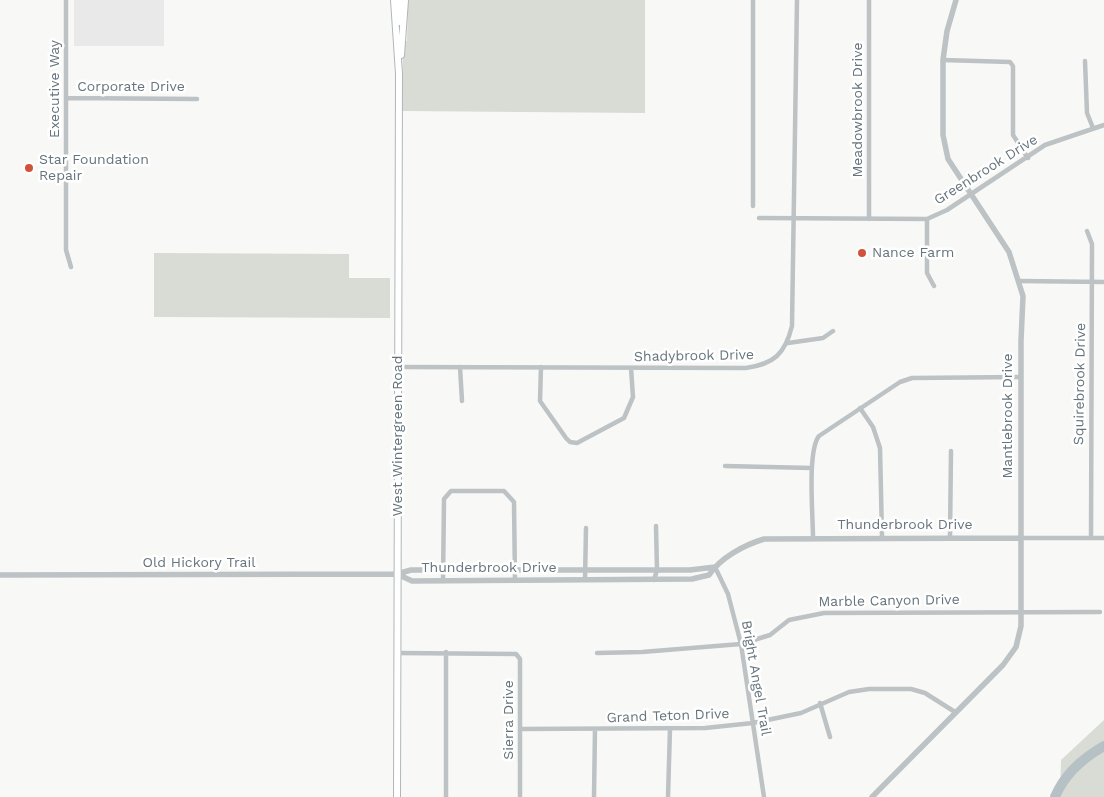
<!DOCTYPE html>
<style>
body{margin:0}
canvas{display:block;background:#f8f8f6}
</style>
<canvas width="1104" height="797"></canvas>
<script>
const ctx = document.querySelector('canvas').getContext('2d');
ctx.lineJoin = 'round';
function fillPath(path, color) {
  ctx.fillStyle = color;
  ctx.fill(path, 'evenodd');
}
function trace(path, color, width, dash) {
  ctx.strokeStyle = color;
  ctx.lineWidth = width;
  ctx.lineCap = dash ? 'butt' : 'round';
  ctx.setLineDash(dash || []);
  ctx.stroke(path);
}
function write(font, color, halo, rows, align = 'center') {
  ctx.font = font + ' "Work Sans",sans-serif';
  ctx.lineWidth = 5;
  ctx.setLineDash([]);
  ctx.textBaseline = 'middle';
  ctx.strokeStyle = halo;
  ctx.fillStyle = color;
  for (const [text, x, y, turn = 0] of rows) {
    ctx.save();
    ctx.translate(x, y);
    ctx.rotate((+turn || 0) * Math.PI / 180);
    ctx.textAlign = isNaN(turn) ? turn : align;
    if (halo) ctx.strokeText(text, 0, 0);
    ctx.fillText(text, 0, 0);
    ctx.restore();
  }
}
const built = new Path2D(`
 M74 0H164V46H74Z`);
const green = new Path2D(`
 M408 0H645V113L402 111 403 41H407Z
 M154 253 349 254V278H390V318L154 317Z
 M1104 720V797H1060L1061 760Z`);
const river = new Path2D(`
 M1055 797C1064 775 1083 758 1104 746`);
const minor = new Path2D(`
 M66 0V250L71 267
 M869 0V219
 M943 60 1010 62 1013 66V135L1028 158
 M1085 61 1087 113 1093 128
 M66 98 197 99
 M753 206V0
 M759 218 927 219 947 210 1045 145 1104 125
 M927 219V273L934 286
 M1087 231 1092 244 1091 538
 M1020 281 1104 282
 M788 343 823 338 833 331
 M398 367 746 368C774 364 785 354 792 326L797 0
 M460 367 462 401
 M541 367 540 401 566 438 570 442 577 443 624 418 633 397 631 368
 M860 408 873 427 880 448 882 537
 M725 466 812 468
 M813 537C813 516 807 451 819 436L900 382 912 378 1021 377
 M950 537 951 451
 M1021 538H1104
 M715 567 728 594 741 644 764 797
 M585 580 586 528
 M654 580 657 570 656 526
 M443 581 444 499 451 491H504L514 502 515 581
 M397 653 516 654 520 659V797
 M597 653 642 652 741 644 770 635 789 620 824 613 1100 612
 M820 703 830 737
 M520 729 705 728 753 723 801 713 849 692 869 689H911L925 693 955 712
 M446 797V652
 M594 797 595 729
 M668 797 670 729`);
const tertiary = new Path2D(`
 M397 574 412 581 692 579 709 575C720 558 744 545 764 539L1021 538
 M0 575 397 574 411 570H690L715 567
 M872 797 1003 665 1016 647 1021 626V341L1023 296 1009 252 948 159 943 135V60L947 31 956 0`);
const secondary = new Path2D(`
 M394 0 399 74 397 797
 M399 0V22
 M401 55 405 0`);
const markers = [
 [29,168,5,"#d0523d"],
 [862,253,5,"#d0523d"]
];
const streetNames = [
 ["Corporate Drive",131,87],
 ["Executive Way",55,89,-90],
 ["Meadowbrook Drive",858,110,-90],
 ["Greenbrook Drive",986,170,-32],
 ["Shadybrook Drive",694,356,-1],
 ["Squirebrook Drive",1080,384,-89],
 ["Mantlebrook Drive",1008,416,-90],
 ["West Wintergreen Road",398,436,-90],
 ["Thunderbrook Drive",905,525],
 ["Old Hickory Trail",199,563],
 ["Thunderbrook Drive",489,568],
 ["Marble Canyon Drive",889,601,-1],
 ["Bright Angel Trail",756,678,80],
 ["Grand Teton Drive",668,716,-2],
 ["Sierra Drive",509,720,-90]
];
const poiNames = [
 ["Star Foundation",39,160],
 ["Repair",39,176],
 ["Nance Farm",872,253]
];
fillPath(built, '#e9e9e9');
fillPath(green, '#d8dcd5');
trace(river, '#b5c1c4', 10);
trace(secondary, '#b0b6ba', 8);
trace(minor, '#bdc2c5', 4.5);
trace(tertiary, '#bdc2c5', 5.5);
trace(secondary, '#fff', 6);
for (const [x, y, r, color] of markers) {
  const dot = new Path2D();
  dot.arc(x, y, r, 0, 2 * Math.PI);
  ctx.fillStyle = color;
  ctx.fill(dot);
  trace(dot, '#fff', 2);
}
write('14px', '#66757d', '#fff', streetNames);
write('14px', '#66757d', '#fff', poiNames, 'left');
</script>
